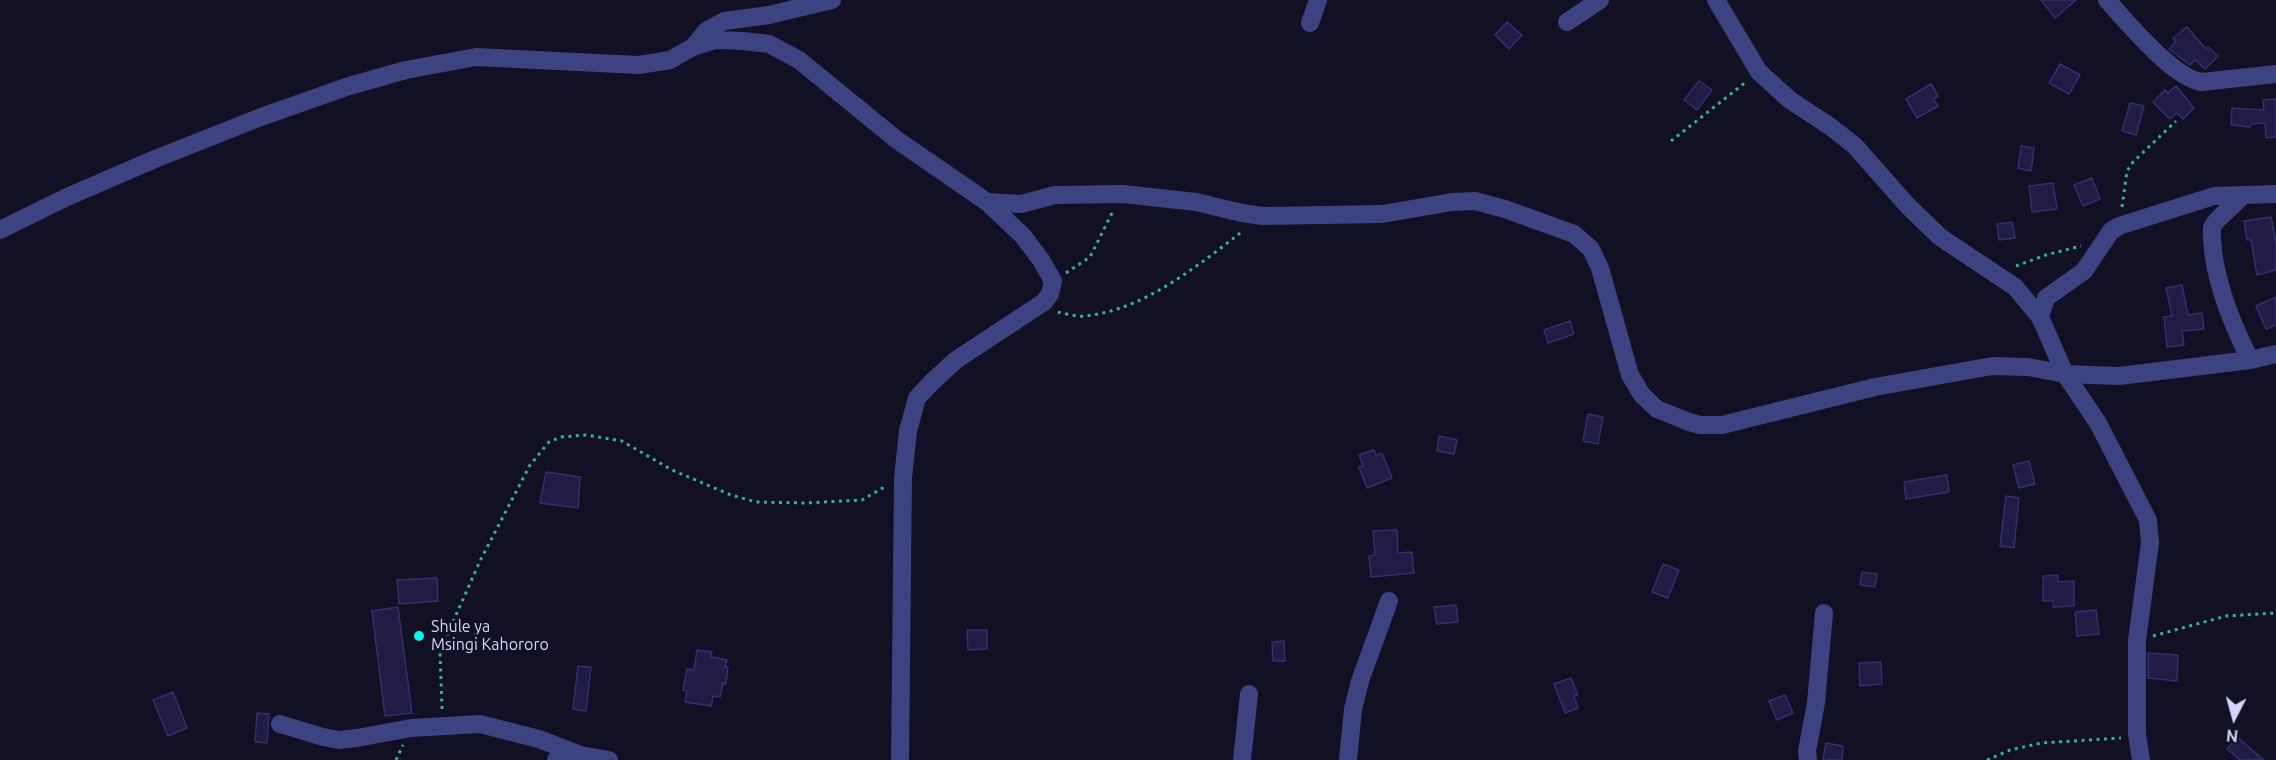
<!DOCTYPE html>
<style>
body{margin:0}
#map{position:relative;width:2276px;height:760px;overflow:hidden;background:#111024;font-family:Ubuntu,sans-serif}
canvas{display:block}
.north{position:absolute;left:2204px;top:688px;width:60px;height:60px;-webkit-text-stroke:4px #111024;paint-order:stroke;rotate:186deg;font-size:16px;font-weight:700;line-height:24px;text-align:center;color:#d4d5fd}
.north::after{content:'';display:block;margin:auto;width:21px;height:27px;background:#d4d5fd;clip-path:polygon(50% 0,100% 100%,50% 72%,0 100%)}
</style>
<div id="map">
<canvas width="2276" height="760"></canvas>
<div class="north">N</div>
</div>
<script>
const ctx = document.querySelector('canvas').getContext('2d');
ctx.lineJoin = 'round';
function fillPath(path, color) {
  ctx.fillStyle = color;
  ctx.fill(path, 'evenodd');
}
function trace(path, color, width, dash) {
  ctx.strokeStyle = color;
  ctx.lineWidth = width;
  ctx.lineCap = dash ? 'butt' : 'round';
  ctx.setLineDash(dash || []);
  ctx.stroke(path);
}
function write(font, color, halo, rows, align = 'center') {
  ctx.font = font + ' Ubuntu,sans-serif';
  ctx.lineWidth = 6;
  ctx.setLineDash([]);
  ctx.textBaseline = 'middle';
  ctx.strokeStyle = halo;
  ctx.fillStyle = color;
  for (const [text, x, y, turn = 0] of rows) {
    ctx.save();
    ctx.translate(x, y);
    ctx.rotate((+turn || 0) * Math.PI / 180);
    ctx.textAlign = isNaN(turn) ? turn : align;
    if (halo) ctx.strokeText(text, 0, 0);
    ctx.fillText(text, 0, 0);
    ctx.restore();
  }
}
const building = new Path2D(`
 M2041 0H2076L2055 18Z
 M1507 22 1522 35 1509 49 1495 35Z
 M2187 27 2206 49 2208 47 2218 56 2205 69 2195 60 2190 65 2169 49 2176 41 2173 38Z
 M2060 64 2080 75 2069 94 2049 83Z
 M1699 81 1712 90 1697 110 1684 100Z
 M1931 84 1938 96 1933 99 1938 106 1917 118 1906 99Z
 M2176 86 2194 108 2183 119 2177 113 2170 119 2153 102 2165 90 2168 93Z
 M2276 99V137L2266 138 2265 123 2251 124 2250 127 2231 125 2232 108 2264 110 2263 100Z
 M2130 103 2144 106 2136 135 2122 131Z
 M2021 146 2034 148 2031 171 2018 168Z
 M2092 178 2100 199 2083 206 2074 185Z
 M2053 183 2057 209 2032 212 2029 186Z
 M2271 217 2276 243V270L2257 275 2251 240H2247L2244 221Z
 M2012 222 2015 238 1999 240 1997 224Z
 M2182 285 2188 315 2202 313 2204 329 2182 331 2184 345 2167 347 2164 317 2172 316 2166 288Z
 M2276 297V325L2266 329 2256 306Z
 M1570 321 1574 334 1548 343 1544 330Z
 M1588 414 1603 417 1598 444 1583 441Z
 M1439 436 1457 440 1454 454 1437 451Z
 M1374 450 1376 455 1382 453 1392 478 1367 488 1359 467 1363 466 1359 455Z
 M2029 461 2035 484 2019 488 2013 465Z
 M546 472 580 477 578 508 540 503Z
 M1947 475 1949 492 1906 499 1904 482Z
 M2006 496 2019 498 2014 548 2000 546Z
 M1397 530 1398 553 1412 552 1414 573 1371 577 1369 556 1375 555 1373 531Z
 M1663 564 1679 570 1668 598 1652 592Z
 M1862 572 1877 574 1875 587 1860 585Z
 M2058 575V582L2074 581V606L2053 607V601H2043V576Z
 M437 578 438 601 399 604 397 580Z
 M1456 605 1458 622 1437 624 1434 607Z
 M398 607 412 713 385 716 372 611Z
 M2096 610 2099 634 2077 636 2075 612Z
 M967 630H987V649L968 650Z
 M1284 641 1285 661H1273L1272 642Z
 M697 650 712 652 711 657 727 660 725 667H728L726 684 723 683 720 697 713 696 711 706 685 702 687 691 683 690 687 669 694 670Z
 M2148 653 2178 655 2177 681 2148 678Z
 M1881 662 1882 684 1860 686 1859 663Z
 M578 666 591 667 586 711 573 709Z
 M1571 678 1578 695 1574 696 1578 708 1565 713 1554 684Z
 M173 692 187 728 168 736 153 700Z
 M1785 695 1793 713 1777 720 1769 701Z
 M257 713 269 714 267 743 255 742Z
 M2237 737 2264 760H2240L2227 749Z
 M1826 743 1843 746 1842 760H1823Z`);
const path = new Path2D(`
 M1671 141 1746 82
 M2122 207 2127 171 2133 162 2176 121
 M2016 266 2046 255 2081 246
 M1066 273 1090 257 1113 211
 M1058 312C1066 314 1077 317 1085 316 1144 310 1197 266 1243 231
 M2153 636 2226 616 2276 613
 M442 709 440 651 480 561 530 465 549 442 561 437 586 435 622 441 672 470 731 495 756 502 805 503 862 500 886 486
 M396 760 403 745
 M1987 760 2010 750 2041 743 2121 738`);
const minor = new Path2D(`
 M1716 0 1759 72 1790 100 1831 127 1855 146 1907 205 1940 237 2015 287 2040 317 2065 374 2098 423 2148 520 2150 543 2137 640V734L2141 760
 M2107 0C2127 22 2173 78 2202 82L2276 74
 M1567 22 1600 0
 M1310 23 1318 0
 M694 46 706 31 724 21 769 15 832 0
 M2243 195C2236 204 2214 220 2212 228 2211 235 2213 244 2213 251 2218 290 2233 325 2250 360
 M987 202 1021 204 1055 195 1123 194 1196 202 1242 213 1263 216 1382 214 1452 202 1475 201 1505 209 1574 234 1591 249 1600 268 1630 375 1642 395 1657 409 1689 422 1700 425H1722L1875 387 1992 366 2028 367 2065 374 2119 376 2250 360 2276 354
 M0 230 67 197 155 159 261 117 349 86 406 70 476 57 639 65 670 60 693 47 716 40 743 41 769 44 799 60 897 140 987 202 1023 236 1041 260 1053 281 1050 294 1044 302 956 360 932 382 917 398 908 431 903 478 900 760
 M2040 317 2046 298 2084 271 2111 231 2119 226 2214 196 2276 194
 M280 724 323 737 339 740 357 738 411 728 480 724 539 739 580 755
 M556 760 580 755 609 760
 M1242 760 1249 694
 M1348 760 1353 709 1360 681 1389 601
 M1808 760 1807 751 1816 703 1824 613`);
const markers = [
 [419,636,6,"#0af4ef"]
];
const poiNames = [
 ["Shule ya",431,627],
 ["Msingi Kahororo",431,645]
];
fillPath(building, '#201c44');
trace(building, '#342f6f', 1.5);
trace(path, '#34b19b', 3, [3, 4.5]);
trace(minor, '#3d4281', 18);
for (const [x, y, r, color] of markers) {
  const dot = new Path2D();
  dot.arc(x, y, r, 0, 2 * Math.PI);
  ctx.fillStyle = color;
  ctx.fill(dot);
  trace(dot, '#111024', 2);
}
write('16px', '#d4d5fd', '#111024', poiNames, 'left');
</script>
